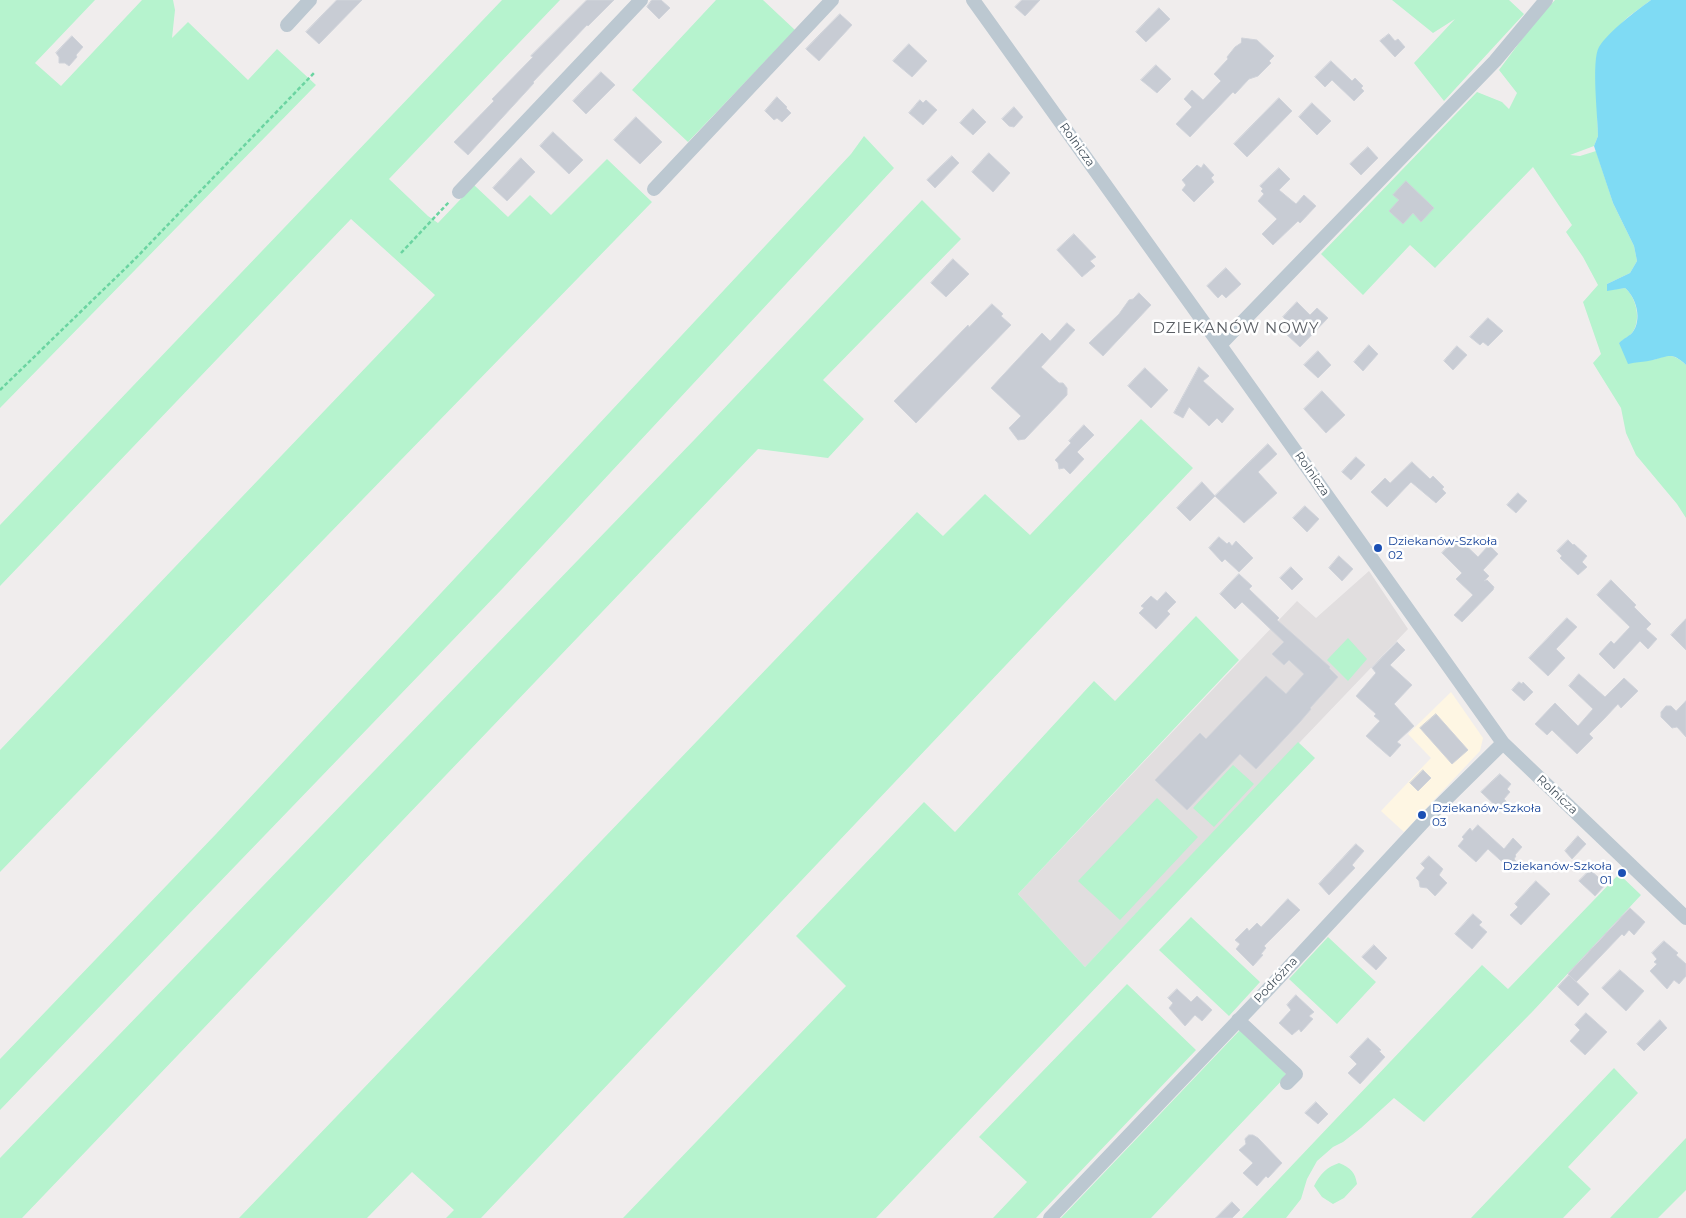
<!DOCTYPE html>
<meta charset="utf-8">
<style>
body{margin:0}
canvas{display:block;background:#f0eded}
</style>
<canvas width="1686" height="1218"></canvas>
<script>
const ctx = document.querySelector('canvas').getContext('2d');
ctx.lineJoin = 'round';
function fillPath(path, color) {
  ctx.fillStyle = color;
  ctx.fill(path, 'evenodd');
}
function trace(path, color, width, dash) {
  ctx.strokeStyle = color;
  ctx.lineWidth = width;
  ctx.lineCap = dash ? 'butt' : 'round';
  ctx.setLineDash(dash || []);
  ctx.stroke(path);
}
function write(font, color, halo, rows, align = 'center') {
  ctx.font = font + ' Montserrat,sans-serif';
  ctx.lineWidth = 5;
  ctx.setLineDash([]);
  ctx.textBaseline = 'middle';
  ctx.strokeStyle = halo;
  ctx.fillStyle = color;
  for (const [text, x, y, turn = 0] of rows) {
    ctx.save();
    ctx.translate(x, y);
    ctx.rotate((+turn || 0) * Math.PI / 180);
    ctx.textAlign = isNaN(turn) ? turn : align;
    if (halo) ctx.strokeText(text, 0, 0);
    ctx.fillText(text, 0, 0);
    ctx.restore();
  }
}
const commercial = new Path2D(`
 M1451 692 1483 738 1480 751 1404 832 1381 811 1431 758 1408 734Z`);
const education = new Path2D(`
 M1369 571 1408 629 1085 967 1018 894 1297 601 1316 618Z`);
const green = new Path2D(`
 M0 0H95L35 63 61 86 142 0H173L175 10 172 38 188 22 248 80 277 49 316 85 0 408Z
 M502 0H560L389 179 428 216 438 223 474 185 508 217 530 195 551 215 607 159 652 202 0 872V750L435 295 351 219 0 586V525Z
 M716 0H763L795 30 688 142 632 90Z
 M1392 0H1509L1524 14 1444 101 1414 63 1455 19 1433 33Z
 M1555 0H1651L1628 17 1616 29 1597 110 1598 136 1594 146 1570 155 1580 156 1596 151 1613 203 1634 246 1637 261 1630 273 1607 284 1608 290 1625 288C1636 297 1642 320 1632 333 1629 336 1623 340 1619 343L1653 360C1669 354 1673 353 1686 365V518L1677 504 1636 455 1626 433 1621 408 1593 363 1601 354 1583 302 1598 285 1583 257 1566 232 1572 225 1533 167 1435 268 1410 245 1363 295 1321 254 1477 92 1502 102 1509 109 1517 93 1499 70 1534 23Z
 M864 136 894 168 503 588 0 1110V1059L216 834 851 154Z
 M922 200 961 239 823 380 864 419 828 458 758 449 22 1218H0V1158L695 439Z
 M1141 419 1193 468 481 1218H446L454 1210 412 1172 367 1218H239L917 512 943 536 985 494 1030 535Z
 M1196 616 1239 660 1018 894 1085 967 1298 742 1315 758 876 1218H623L846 986 796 936 924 802 955 832 1094 681 1115 701Z
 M1348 638 1367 659 1348 681 1327 660Z
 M1233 765 1254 784 1214 827 1193 808Z
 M1157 798 1198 837 1120 920 1078 881Z
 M1619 874 1641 895 1533 1011 1424 1122 1394 1098 1361 1128 1343 1142 1333 1147 1317 1161 1307 1179 1301 1199 1286 1218H1242L1482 965 1508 989Z
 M1191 917 1260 982 1229 1016 1159 950Z
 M1328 937 1376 982 1337 1024 1289 979Z
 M1127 984 1196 1050 1036 1218H993L1027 1182 979 1137Z
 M1240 1030 1287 1075 1151 1218H1061Z
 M1614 1068 1638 1093 1568 1167 1591 1189 1563 1218H1471Z
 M1686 1138V1190L1658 1218H1610Z
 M1339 1163C1351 1168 1355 1172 1357 1184L1344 1198 1333 1204 1322 1197 1314 1186C1320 1174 1327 1167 1339 1163Z`);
const water = new Path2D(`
 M1651 0H1686V365C1672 352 1670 356 1653 360 1645 362 1636 362 1628 364L1619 343C1623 339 1629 336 1632 333 1643 320 1636 297 1625 288L1607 291V284L1630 273 1637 261 1634 246 1613 203 1594 146 1598 136C1598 117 1591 61 1599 47 1609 31 1636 11 1651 0Z`);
const building = new Path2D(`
 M337 0H362L319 44 306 32Z
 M587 0H614L588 26 587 25 533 82 534 83 468 155 454 142 494 101 492 99 533 57 531 56Z
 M652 0H661L670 8 659 19 647 7Z
 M1022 0H1040L1025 16 1015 7Z
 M1159 8 1170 19 1146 42 1136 32Z
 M840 14 852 25 819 61 806 49Z
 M1389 34 1395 41 1398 39 1405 47 1395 57 1380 41Z
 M72 36 83 47 76 55 77 57 69 66 65 63H59V57L56 53Z
 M1242 38 1257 40 1274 56 1269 61 1271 63 1258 76 1249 79 1235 94 1233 92 1190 137 1176 124 1192 107 1184 99 1192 90 1203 100 1221 81 1214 74 1228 59 1227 57 1235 47 1241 43Z
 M909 44 927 61 912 77 893 61Z
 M1331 61 1352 81 1355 78 1363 86 1361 88 1364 91 1354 101 1332 80 1325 87 1315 77Z
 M1156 65 1171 79 1157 93 1141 80Z
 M601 72 615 85 586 114 573 101Z
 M777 97 787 107 786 108 791 113 782 122 777 118 774 120 765 111Z
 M1279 98 1292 111 1247 157 1234 144Z
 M920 100 923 103 926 100 937 110 923 125 909 113Z
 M1312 103 1331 121 1317 135 1299 117Z
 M1014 107 1023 117 1014 127 1009 126 1002 119Z
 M973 109 986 122 973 135 960 123Z
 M636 117 662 142 640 164 614 140Z
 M553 132 583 160 569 174 540 146Z
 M1368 147 1378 158 1361 175 1350 164Z
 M989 153 1010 173 993 192 972 172Z
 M952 156 959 163 935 188 927 180Z
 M521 158 535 172 507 201 493 188Z
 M1204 164 1214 175 1211 178 1214 182 1194 202 1182 190 1186 185 1182 180 1197 165 1201 168Z
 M1279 168 1290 179 1279 190 1296 204 1304 195 1316 206 1300 223 1298 221 1273 245 1262 234 1277 219 1258 201 1264 194 1261 191 1263 189 1260 186Z
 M1406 181 1434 208 1421 222 1413 213 1403 224 1389 211 1399 200 1393 195Z
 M1074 234 1096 257 1090 261 1095 266 1082 277 1057 250Z
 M953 259 969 274 946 297 931 283Z
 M1226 268 1241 284 1226 298 1222 294 1218 298 1207 286Z
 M1139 293 1151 305 1103 356 1089 343 1119 314 1129 300 1133 299Z
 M1297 302 1310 315 1317 308 1328 318 1300 347 1285 333 1292 326 1283 317Z
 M992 304 1003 314 1001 316 1011 325 916 423 894 401 968 325 969 327Z
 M1488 318 1503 331 1488 346 1483 342 1480 345 1470 337Z
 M1067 323 1075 330 1041 367 1059 383H1063L1067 388V395L1025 439 1018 440 1009 428 1021 416 991 388 1042 333 1050 341Z
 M1369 345 1378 354 1363 371 1354 362Z
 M1457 346 1467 355 1453 370 1444 361Z
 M1318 351 1331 365 1318 378 1304 365Z
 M1199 367 1209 376 1203 381 1234 409 1222 423 1217 418 1209 426 1189 407 1183 418 1174 413Z
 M1145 368 1168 390 1151 408 1128 386Z
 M1322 391 1345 415 1326 433 1304 409Z
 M1084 425 1094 435 1077 452 1084 459 1070 474 1064 468 1059 469 1058 463 1055 460 1071 443 1069 441Z
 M1268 444 1277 454 1258 472 1277 493 1244 523 1215 496Z
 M1356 457 1365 465 1351 480 1342 472Z
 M1412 462 1430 479 1433 476 1444 487 1442 489 1446 493 1436 503 1411 482 1387 507 1371 492 1385 478 1390 483Z
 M1202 482 1215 496 1190 521 1177 508Z
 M1518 493 1527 501 1516 513 1507 505Z
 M1305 506 1319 519 1307 532 1293 518Z
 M1219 537 1227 544 1229 542 1232 546 1236 541 1253 558 1239 572 1225 559 1222 562 1209 548Z
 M1457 537 1478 557 1489 545 1498 554 1483 570 1489 576 1484 581 1487 580 1494 587 1493 590 1462 622 1454 615 1473 595 1456 579 1462 573 1442 553Z
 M1568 540 1573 545 1574 544 1587 556 1582 562 1587 567 1578 575 1560 558 1562 556 1557 551Z
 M1339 556 1353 569 1342 581 1329 568Z
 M1291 567 1303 579 1292 590 1280 578Z
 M1239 574 1252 586 1249 589 1279 618 1277 620 1330 667 1329 668 1338 677 1310 708 1311 709 1299 723 1256 769 1240 754 1187 810 1155 780 1200 733 1206 739 1266 676 1286 694 1304 674 1289 660 1284 665 1272 654 1284 642 1242 602 1235 609 1220 594Z
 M1611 580 1636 605 1634 607 1651 624 1646 629 1657 639 1648 649 1640 641 1614 669 1599 654 1611 641 1614 644 1630 627 1597 595Z
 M1166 592 1176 602 1167 611 1170 614 1156 629 1139 613 1144 608 1141 606 1151 596 1157 601Z
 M1567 618 1577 627 1556 649 1565 658 1548 676 1529 658Z
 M1686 619V650L1671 635Z
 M1397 642 1405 650 1390 665 1412 685 1394 704 1414 726 1397 742 1401 745 1390 757 1366 736 1380 721 1374 716 1376 714 1356 696 1376 673 1372 668Z
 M1579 674 1605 697 1624 678 1638 691 1621 708 1618 704 1604 719 1589 734 1593 738 1577 754 1552 730 1547 735 1535 724 1555 703 1578 726 1593 709 1569 686Z
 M1519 682 1522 684 1523 682 1533 692 1524 701 1512 690Z
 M1686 701V737L1677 727 1672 728 1661 717V712L1666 706H1671L1676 711Z
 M1436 714 1468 750 1452 764 1420 728Z
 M1423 770 1431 778 1418 791 1410 783Z
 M1500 774 1511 784 1507 789 1510 792 1504 799 1509 804 1502 812 1481 792Z
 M1478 825 1504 849 1513 838 1522 847 1515 855 1516 856 1514 859 1518 863 1511 870 1488 849 1476 862 1458 846 1464 839 1462 837 1470 828 1472 831Z
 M1578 836 1586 844 1572 859 1565 851Z
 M1356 844 1364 851 1352 865 1355 868 1329 895 1319 884Z
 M1429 856 1443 869 1439 875 1447 883 1435 896 1427 888 1420 887 1419 881 1416 878 1425 868 1421 864Z
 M1590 870 1606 884 1595 896 1579 881Z
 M1536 881 1550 894 1521 925 1510 915 1518 907 1515 904Z
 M1288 899 1300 910 1264 946 1266 948 1261 954 1263 955 1253 966 1236 949 1240 944 1235 940 1247 928 1249 931 1257 923 1261 927Z
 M1630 908 1645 922 1634 935 1629 930 1624 936 1622 934 1576 982 1568 974Z
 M1473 914 1482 922 1479 925 1487 932 1472 949 1455 934Z
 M1664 941 1678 953 1676 955 1686 964V976L1679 984 1674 980 1667 989 1650 971 1657 964 1654 962 1657 959 1652 953Z
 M1374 945 1387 958 1376 970 1362 957Z
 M1620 970 1644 991 1626 1011 1602 988Z
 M1569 975 1589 994 1578 1006 1558 987Z
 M1177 989 1191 1002 1197 996 1212 1010 1202 1021 1195 1015 1185 1026 1169 1008 1173 1003 1168 998Z
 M1296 995 1314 1012 1309 1016 1313 1019 1301 1032 1299 1029 1292 1035 1279 1023 1291 1010 1287 1005Z
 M1586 1013 1607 1032 1585 1055 1570 1041 1580 1030 1575 1025Z
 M1660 1020 1667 1028 1644 1051 1637 1044Z
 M1368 1038 1381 1050 1379 1051 1385 1057 1360 1084 1348 1073 1357 1064 1350 1057Z
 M1316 1102 1328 1114 1318 1124 1305 1113Z
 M1249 1135H1253L1258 1138 1282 1163 1268 1178 1266 1176 1257 1186 1243 1173 1253 1163 1239 1150 1246 1144 1245 1139Z
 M1232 1202 1240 1210 1232 1218H1216Z`);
const path = new Path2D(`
 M401 253 449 202
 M0 390 135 259 314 73`);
const minor = new Path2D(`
 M973 0 1220 345 1503 743 1686 918
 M287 25 310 0
 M654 189 832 0
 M459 192 641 0
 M1220 345 1495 61 1546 0
 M1238 1020 1296 1074 1287 1083
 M1050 1218 1274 983 1427 818 1503 743`);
const markers = [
 [1378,548,5,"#1a4fb4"],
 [1422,815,5,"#1a4fb4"],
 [1622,873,5,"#1a4fb4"]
];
const streetNames = [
 ["Rolnicza",1077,145,54],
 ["Rolnicza",1312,474,55],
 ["Rolnicza",1557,795,43],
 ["Podróżna",1276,980,-47]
];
const transitNames = [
 ["Dziekanów-Szkoła",1388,541],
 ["02",1388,555],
 ["Dziekanów-Szkoła",1432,808],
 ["03",1432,822],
 ["Dziekanów-Szkoła",1612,866,"right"],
 ["01",1612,880,"right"]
];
const quarterNames = [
 ["DZIEKANÓW NOWY",1236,329]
];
fillPath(commercial, '#fef6e3');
fillPath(education, '#e1dedf');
fillPath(green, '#b6f3ce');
fillPath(water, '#7fdbf4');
fillPath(building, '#c8ccd4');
trace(building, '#d0d3da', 1);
trace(path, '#6bd4a1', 2.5, [4, 2.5]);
trace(minor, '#bcc8d1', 14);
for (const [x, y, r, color] of markers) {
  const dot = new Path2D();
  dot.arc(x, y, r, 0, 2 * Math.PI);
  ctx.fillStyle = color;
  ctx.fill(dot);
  trace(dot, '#fff', 2);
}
write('12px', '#44515c', '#fff', streetNames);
write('12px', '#164399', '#fff', transitNames, 'left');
ctx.letterSpacing = '1px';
write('15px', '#595d63', '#fff', quarterNames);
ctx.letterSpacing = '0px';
</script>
